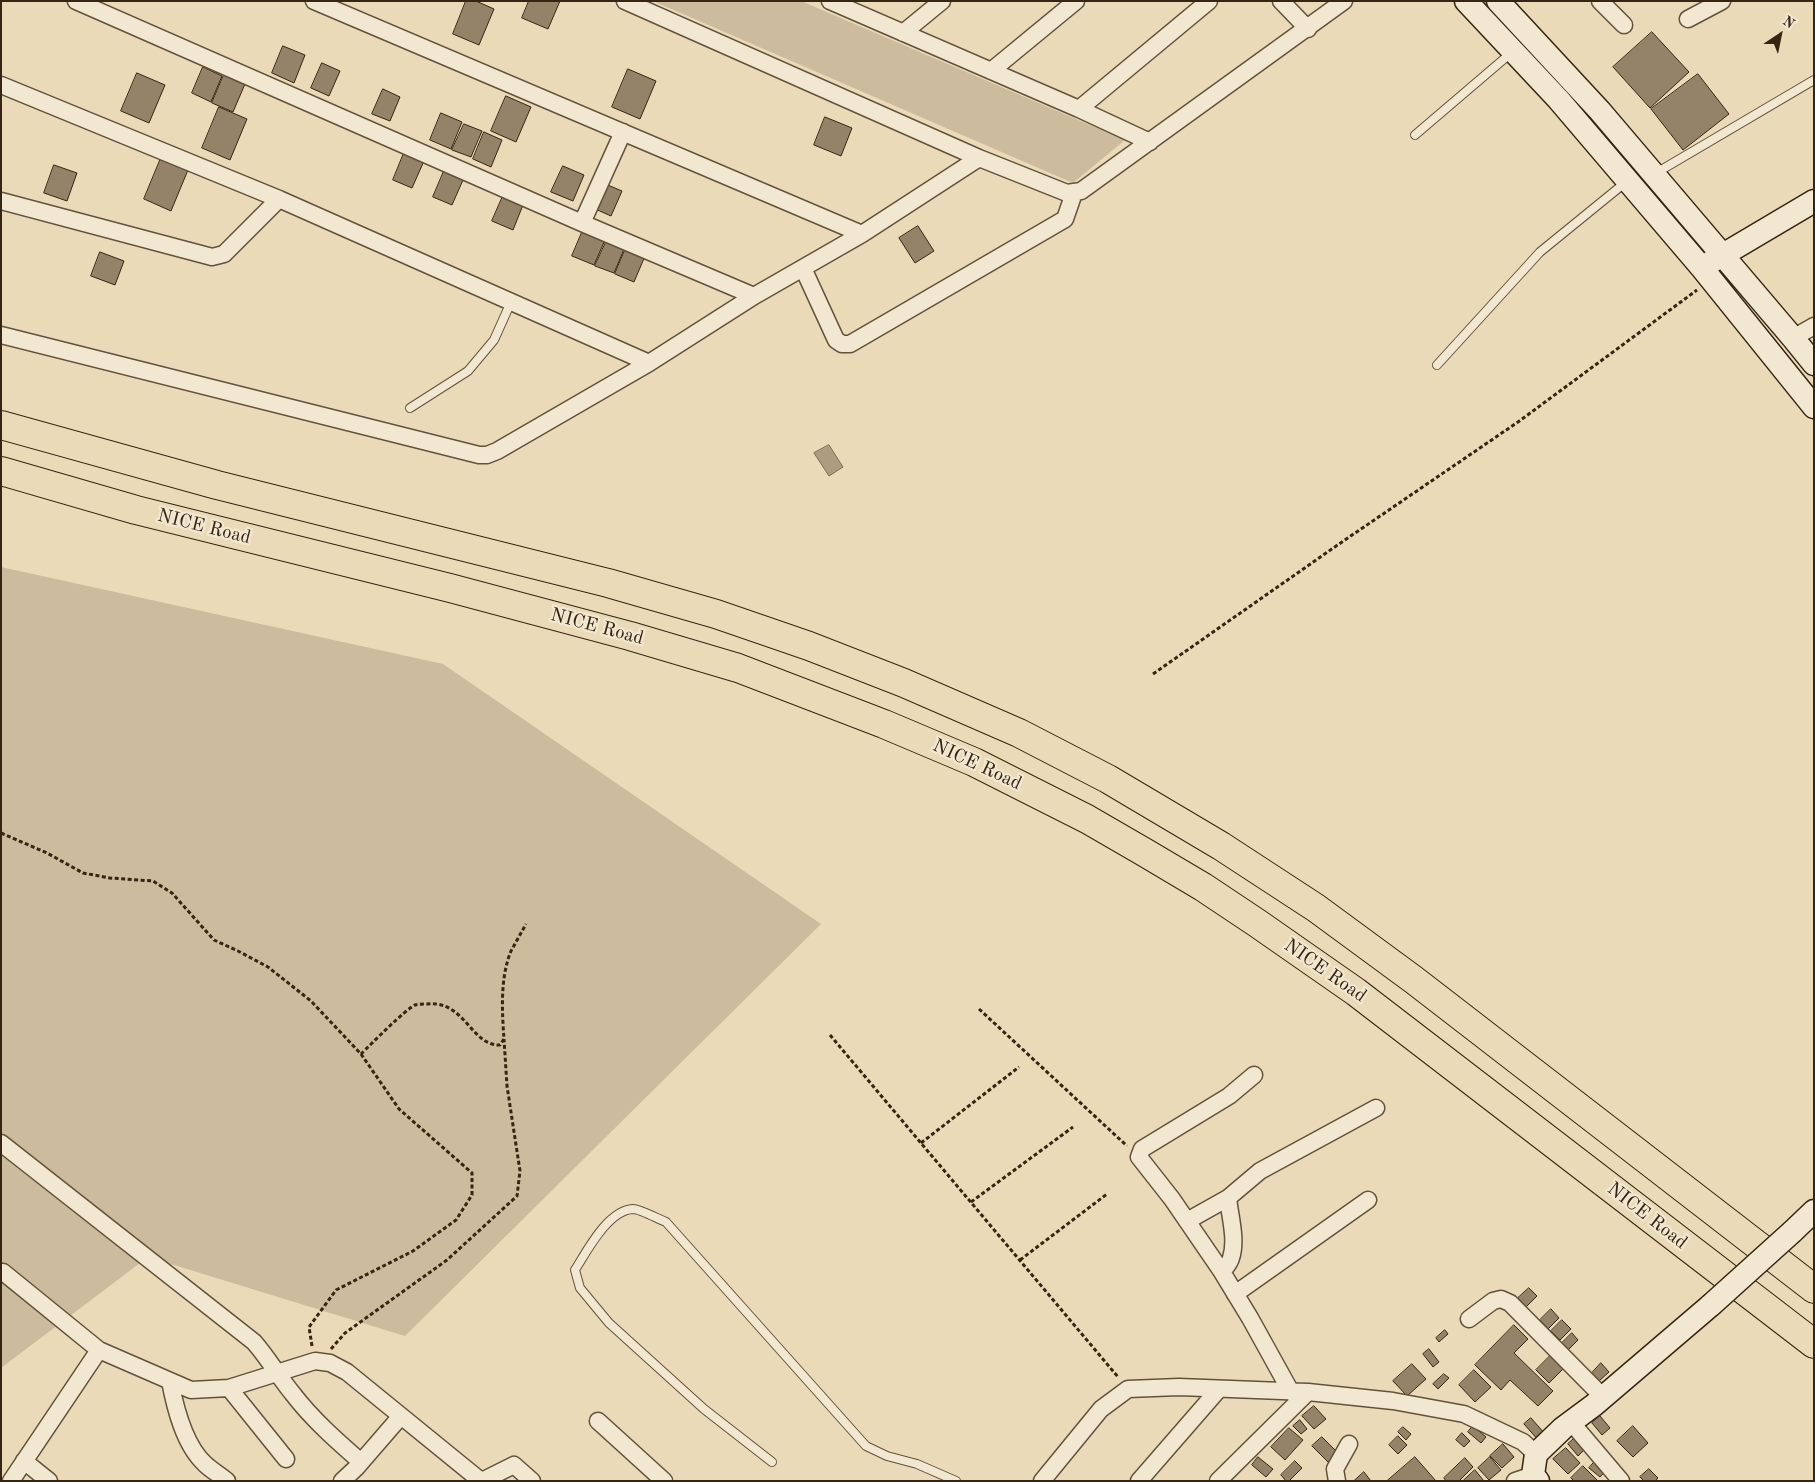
<!DOCTYPE html>
<style>
body{margin:0}
#map{position:relative;width:1815px;height:1482px;overflow:hidden;background:#ebdab8;font-family:"Old Standard TT",serif}
canvas{display:block}
.frame{position:absolute;inset:0;border:2px solid #352512;pointer-events:none}
.north{position:absolute;left:1755px;top:10px;width:50px;height:50px;-webkit-text-stroke:4px #f2e7d1;paint-order:stroke;rotate:34deg;font-size:14px;font-weight:700;line-height:20px;text-align:center;color:#352512}
.north::after{content:'';display:block;margin:auto;width:18px;height:22px;background:#352512;clip-path:polygon(50% 0,100% 100%,50% 72%,0 100%)}
</style>
<div id="map">
<canvas width="1815" height="1482"></canvas>
<div class="frame"></div>
<div class="north">N</div>
</div>
<script>
const ctx = document.querySelector('canvas').getContext('2d');
ctx.lineJoin = 'round';
function fillPath(path, color) {
  ctx.fillStyle = color;
  ctx.fill(path, 'evenodd');
}
function trace(path, color, width, dash) {
  ctx.strokeStyle = color;
  ctx.lineWidth = width;
  ctx.lineCap = dash ? 'butt' : 'round';
  ctx.setLineDash(dash || []);
  ctx.stroke(path);
}
function write(font, color, halo, rows, align = 'center') {
  ctx.font = font + ' "Old Standard TT",serif';
  ctx.lineWidth = 4.5;
  ctx.setLineDash([]);
  ctx.textBaseline = 'middle';
  ctx.strokeStyle = halo;
  ctx.fillStyle = color;
  for (const [text, x, y, turn = 0] of rows) {
    ctx.save();
    ctx.translate(x, y);
    ctx.rotate((+turn || 0) * Math.PI / 180);
    ctx.textAlign = isNaN(turn) ? turn : align;
    if (halo) ctx.strokeText(text, 0, 0);
    ctx.fillText(text, 0, 0);
    ctx.restore();
  }
}
const green = new Path2D(`
 M653 1H801L1125 140 1073 183Z
 M1 567 443 664 821 924 405 1336 148 1257 1 1368Z`);
const water = new Path2D(`
 M829 445 843 467 829 476 814 453Z`);
const building = new Path2D(`
 M466 1H476L494 9 479 45 453 34Z
 M529 1H560L548 29 522 18Z
 M1652 32 1689 72 1650 108 1613 67Z
 M283 46 305 55 294 83 272 73Z
 M322 63 340 71 329 96 311 88Z
 M203 67 222 76 211 102 192 93Z
 M628 69 656 81 640 119 612 107Z
 M137 73 165 85 149 123 121 111Z
 M1698 74 1729 114 1683 150 1651 109Z
 M224 75 245 84 233 112 212 103Z
 M383 89 400 97 390 121 372 114Z
 M506 96 531 107 516 142 491 131Z
 M219 107 247 119 230 160 202 148Z
 M441 113 462 122 451 149 430 140Z
 M825 117 852 128 841 156 814 145Z
 M464 124 482 131 471 157 452 150Z
 M484 132 502 140 491 167 473 159Z
 M404 153 424 161 412 188 393 180Z
 M161 158 188 170 171 211 144 199Z
 M54 165 77 173 67 201 44 193Z
 M563 166 584 175 573 201 551 192Z
 M444 171 463 180 452 205 433 197Z
 M603 183 622 191 611 216 593 208Z
 M503 196 523 205 513 230 492 221Z
 M918 226 934 251 915 263 899 238Z
 M583 230 605 240 594 265 572 256Z
 M607 240 625 247 614 273 595 266Z
 M626 248 645 256 634 282 615 274Z
 M100 252 124 261 115 285 91 276Z
 M1529 1288 1537 1296 1526 1307 1518 1298Z
 M1551 1309 1559 1318 1548 1329 1540 1320Z
 M1562 1320 1571 1329 1560 1340 1551 1331Z
 M1514 1325 1528 1339 1514 1353 1553 1391 1538 1406 1510 1380 1501 1390 1475 1365Z
 M1445 1330 1448 1334 1439 1342 1436 1338Z
 M1572 1333 1578 1340 1568 1350 1562 1343Z
 M1429 1349 1439 1362 1433 1367 1423 1354Z
 M1554 1352 1567 1365 1549 1383 1536 1370Z
 M1601 1363 1609 1372 1599 1381 1592 1373Z
 M1412 1364 1426 1379 1407 1396 1393 1381Z
 M1474 1370 1491 1387 1475 1402 1459 1385Z
 M1444 1374 1449 1378 1438 1389 1433 1384Z
 M1314 1406 1326 1419 1314 1429 1302 1416Z
 M1600 1416 1610 1428 1602 1435 1592 1423Z
 M1531 1418 1546 1435 1539 1441 1524 1424Z
 M1300 1420 1307 1429 1301 1434 1293 1426Z
 M1473 1426 1486 1437 1481 1443 1468 1432Z
 M1633 1426 1648 1443 1633 1457 1617 1441Z
 M1403 1427 1411 1434 1406 1440 1398 1432Z
 M1289 1428 1303 1440 1285 1460 1271 1447Z
 M1462 1433 1470 1441 1464 1447 1456 1440Z
 M1578 1435 1588 1446 1578 1456 1568 1444Z
 M1398 1436 1407 1445 1398 1454 1389 1445Z
 M1322 1437 1338 1453 1328 1462 1312 1446Z
 M1503 1444 1514 1457 1502 1468 1490 1456Z
 M1566 1448 1580 1463 1568 1474 1553 1459Z
 M1258 1457 1273 1469 1266 1477 1252 1465Z
 M1415 1457 1436 1481H1387Z
 M1490 1457 1501 1470 1489 1480 1478 1468Z
 M1465 1458 1473 1467 1459 1481H1446L1444 1478Z
 M1598 1458 1608 1468 1600 1477 1589 1468Z
 M1295 1461 1302 1468 1289 1481H1286L1281 1475Z
 M1583 1466 1598 1481H1574L1571 1478Z
 M1649 1469 1658 1478 1655 1481H1644L1640 1477Z
 M1475 1470 1484 1481H1463Z
 M1364 1472 1371 1481H1354Z`);
const path = new Path2D(`
 M1153 674 1339 544 1518 422 1697 290
 M1 833 47 853 83 873 110 878 153 881 172 893 214 940 238 951 268 967 311 1001 361 1054 399 1109 472 1173V1195L456 1220 413 1251 336 1290 309 1327 312 1346
 M979 1009 1127 1146
 M830 1035 1118 1377
 M361 1054C370 1045 407 1008 415 1005 419 1004 423 1004 427 1004 465 1000 471 1046 500 1045L504 1039C502 1011 500 978 511 951 516 942 521 933 526 924
 M921 1143 1019 1067
 M971 1202 1073 1127
 M1020 1260 1107 1194
 M331 1349 345 1333 447 1260 517 1196 520 1171 507 1086 504 1039`);
const lane = new Path2D(`
 M1415 135 1511 53
 M1656 173 1814 80
 M1437 365 1540 252 1626 182
 M410 408 468 371 494 340 511 302
 M772 1462 704 1409 609 1323 580 1288 575 1270C587 1251 608 1210 633 1209 640 1209 658 1219 666 1222L866 1446 887 1456 917 1464 956 1481`);
const street = new Path2D(`
 M76 1 582 223 754 296
 M314 1 862 234
 M625 1 979 158 1067 193 1081 191 1344 1
 M830 1 1079 109 1150 142
 M1281 1 1308 29
 M1600 1 1624 25
 M1688 19 1722 1
 M903 33 942 1
 M991 71 1076 1
 M1 85 279 199 649 363
 M1079 109 1209 1
 M1 201 212 257 224 254 279 199
 M582 223 623 132
 M803 268 836 340 842 344H850L1065 219 1074 193
 M1 335 479 455H487L497 451 649 363 754 296 862 234 979 158
 M1793 338 1814 326
 M1254 1075 1229 1096 1142 1149 1139 1157 1172 1199 1222 1272 1250 1318 1291 1392
 M1 1143 254 1342C268 1358 279 1377 293 1394 312 1419 337 1441 361 1462
 M1187 1221 1228 1198 1260 1171 1376 1108
 M3 1272 99 1350 191 1390 229 1388 315 1361 330 1363 347 1372 481 1481
 M1222 1272C1225 1268 1230 1263 1231 1258 1237 1240 1230 1217 1228 1198
 M1235 1294 1368 1200
 M1469 1319 1493 1301 1501 1299 1510 1303 1603 1397
 M170 1381C175 1407 184 1445 205 1464 211 1470 220 1475 227 1481
 M229 1388 286 1459
 M598 1421 664 1481
 M1571 1422 1621 1481
 M24 1461 49 1481
 M11 1481 99 1350
 M342 1481 356 1468 401 1416
 M482 1481 514 1465 532 1481
 M1042 1481 1101 1409 1128 1389 1179 1387 1308 1392 1393 1401 1464 1414 1523 1442 1536 1454
 M1139 1481 1219 1389
 M1218 1481 1308 1392
 M1337 1481 1335 1469 1349 1444
 M1515 1481 1533 1475`);
const secondary = new Path2D(`
 M1466 1 1558 99 1702 268 1814 407
 M1498 1 1600 111 1793 338 1814 364
 M1711 262 1814 201
 M1792 1232 1814 1211
 M1538 1481 1533 1475 1536 1454 1563 1428 1594 1405 1711 1305`);
const highway = new Path2D(`
 M1 425 217 485 608 583 716 614 809 646 904 683 1019 733 1108 779 1221 846 1316 908 1414 980 1814 1289
 M1 471 136 510 450 588 630 636 738 668 884 724 974 762 1087 819 1144 852 1203 887 1257 923 1356 992 1814 1344`);
const secondaryBridge = new Path2D(`
 M1711 1305 1792 1232`);
const streetNames = [
 ["NICE Road",204,527,14],
 ["NICE Road",597,627,15],
 ["NICE Road",977,765,25],
 ["NICE Road",1325,971,35],
 ["NICE Road",1647,1216,38]
];
fillPath(green, '#ccbb9c');
fillPath(water, '#ad9c80');
trace(water, '#7d6c54', 1);
fillPath(building, '#948368');
trace(building, '#352512', 1);
trace(lane, '#62523c', 10);
trace(street, '#62523c', 19);
trace(secondary, '#352512', 25);
trace(highway, '#352512', 30);
trace(path, '#352512', 3, [4, 2.5]);
trace(lane, '#f2e7d1', 8);
trace(street, '#f2e7d1', 16);
trace(secondary, '#f2e7d1', 22);
trace(highway, '#ebdab8', 28);
trace(secondaryBridge, '#352512', 25, []);
trace(secondaryBridge, '#f2e7d1', 22);
write('19px', '#352512', '#f2e7d1', streetNames);
</script>
